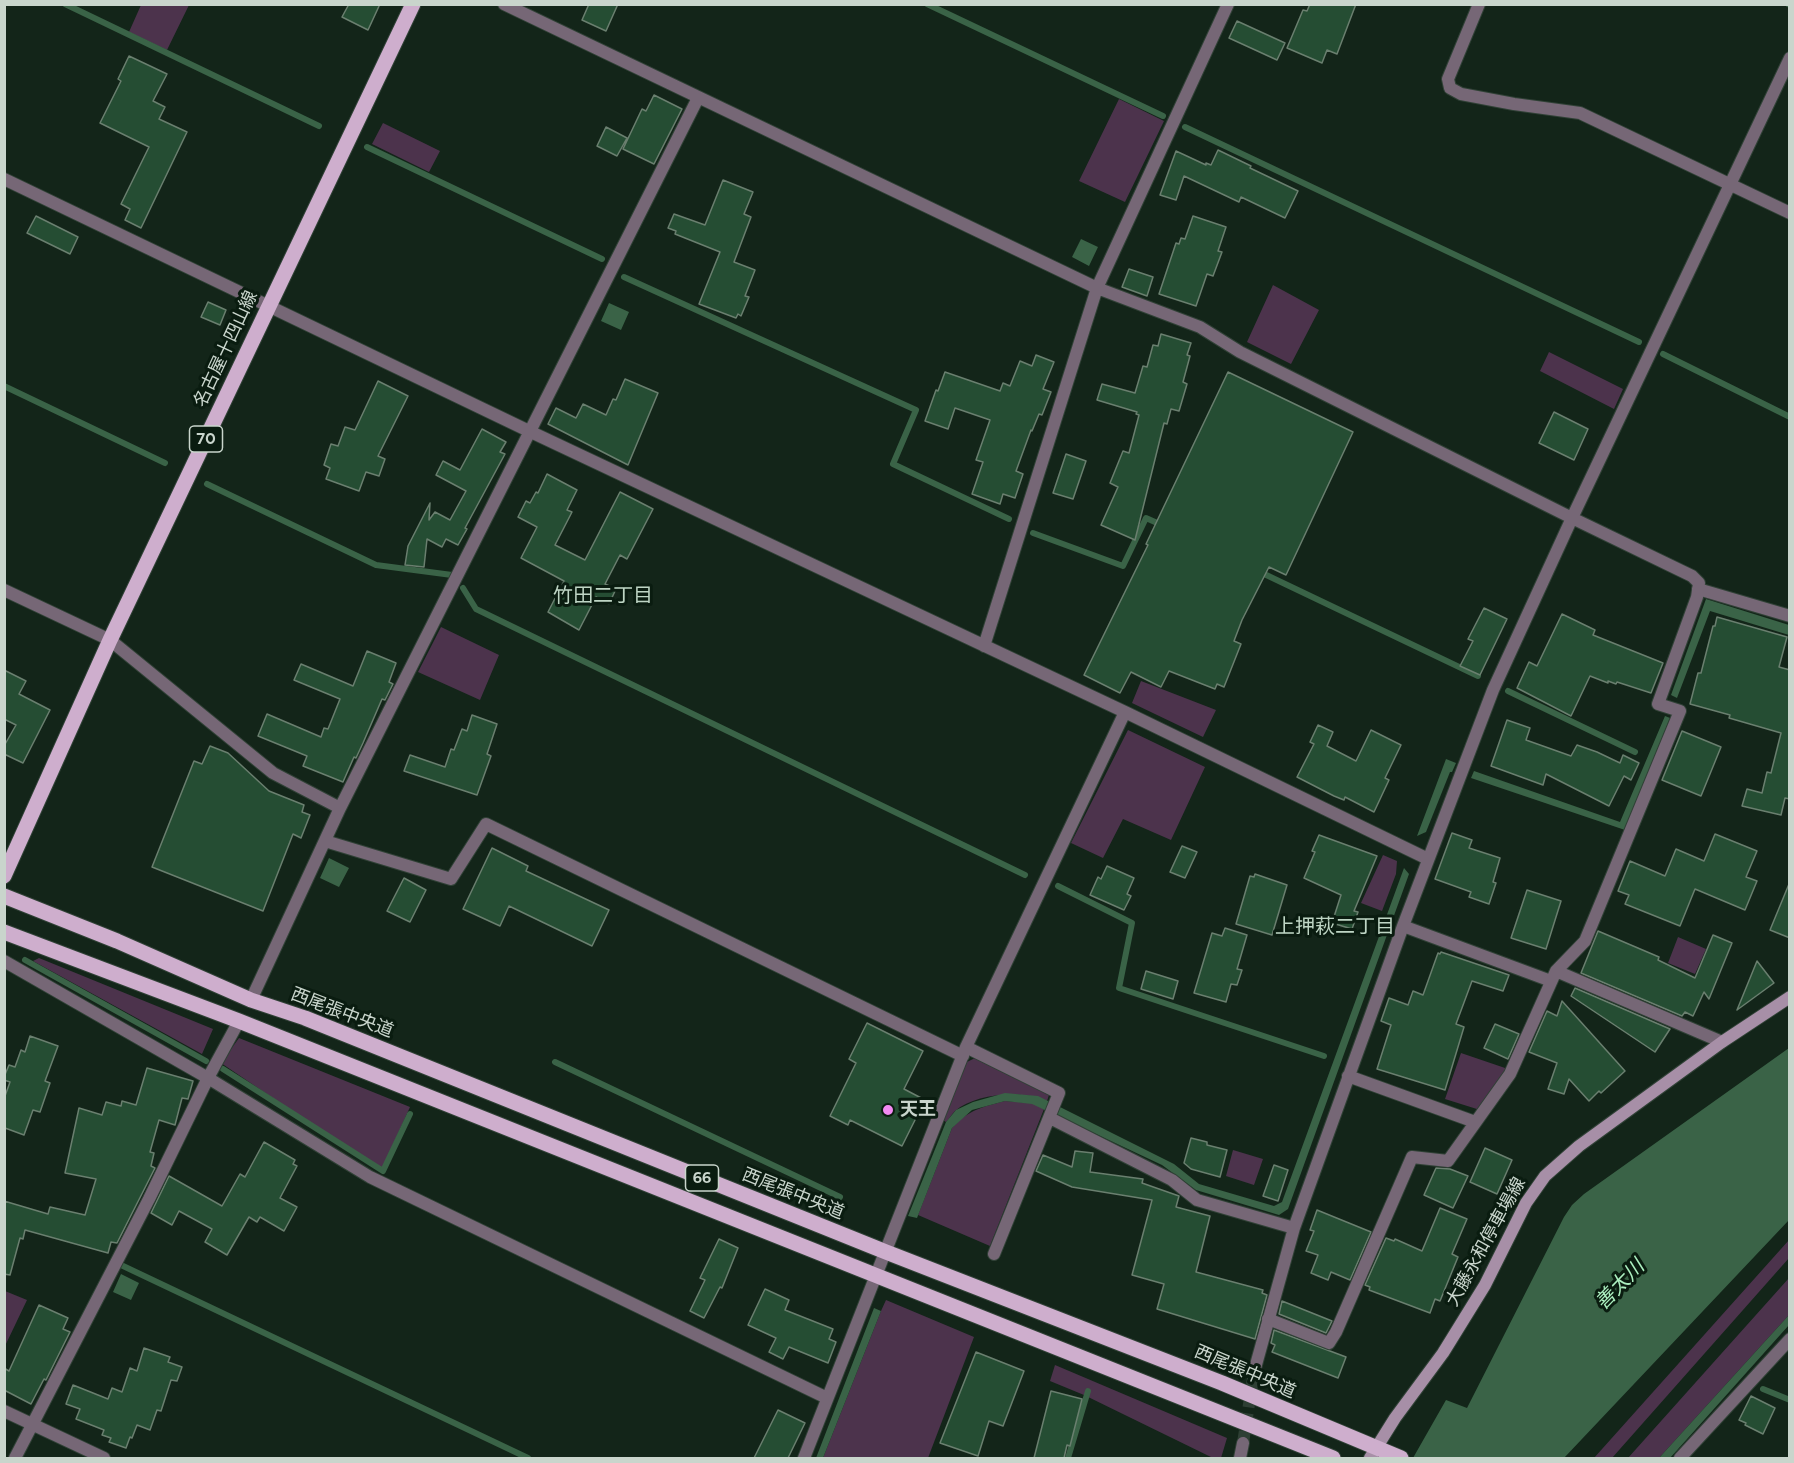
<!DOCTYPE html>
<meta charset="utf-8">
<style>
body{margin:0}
#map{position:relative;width:1794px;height:1463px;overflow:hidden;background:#132519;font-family:Figtree,sans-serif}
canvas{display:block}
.frame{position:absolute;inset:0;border:6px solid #c9d5cc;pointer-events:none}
</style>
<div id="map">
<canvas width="1794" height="1463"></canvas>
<div class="frame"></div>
</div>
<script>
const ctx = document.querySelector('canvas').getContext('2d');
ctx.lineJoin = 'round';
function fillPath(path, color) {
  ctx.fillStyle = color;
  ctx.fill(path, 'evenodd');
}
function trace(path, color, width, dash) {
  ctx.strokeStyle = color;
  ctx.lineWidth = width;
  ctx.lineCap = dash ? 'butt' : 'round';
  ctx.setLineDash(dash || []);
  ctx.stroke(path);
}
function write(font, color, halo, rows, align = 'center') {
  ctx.font = font + ' Figtree,"Noto Sans JP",sans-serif';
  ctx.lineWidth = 6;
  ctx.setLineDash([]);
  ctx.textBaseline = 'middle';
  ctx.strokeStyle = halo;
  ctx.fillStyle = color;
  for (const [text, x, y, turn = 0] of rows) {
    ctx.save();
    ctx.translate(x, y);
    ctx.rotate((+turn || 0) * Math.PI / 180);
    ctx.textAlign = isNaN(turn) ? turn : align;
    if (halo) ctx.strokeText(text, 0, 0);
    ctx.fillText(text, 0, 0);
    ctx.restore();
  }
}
const green = new Path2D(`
 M141 5H189L167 50 129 32Z
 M1119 99 1164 121 1125 202 1079 181Z
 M383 123 440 151 429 172 372 144Z
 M1273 285 1319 310 1291 364 1247 342Z
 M1549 352 1623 389 1614 409 1540 371Z
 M441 627 499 655 480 700 418 672Z
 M1141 681 1216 710 1203 737 1132 703Z
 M1128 730 1205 767 1171 840 1123 819 1103 858 1071 843Z
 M1383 855 1397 861 1396 874 1382 911 1361 903Z
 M1678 937 1706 949 1695 974 1668 963Z
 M39 958 213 1029 202 1054 33 961Z
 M239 1038 410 1107 381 1171 221 1063Z
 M1461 1053 1508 1069 1480 1110 1445 1099Z
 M975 1058 1049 1095 1047 1101C1023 1090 976 1093 955 1111 952 1114 949 1119 946 1122L943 1120 967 1062Z
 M1005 1101 1032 1103 1044 1109 990 1246 918 1215 952 1128C968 1110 982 1107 1005 1101Z
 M1233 1150 1263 1159 1254 1185 1226 1176Z
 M1789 1240V1258L1612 1458H1594Z
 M1789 1278V1315L1659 1458H1628Z
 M5 1291 27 1300 5 1346Z
 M886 1300 974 1337 928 1458H823L881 1311Z
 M1055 1365 1227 1438 1221 1458H1213L1084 1395 1050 1381Z`);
const water = new Path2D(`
 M1081 239 1098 247 1089 266 1072 257Z
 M609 303 629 312 621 330 601 321Z
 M1706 599 1789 625V635L1710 611 1677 698 1671 695Z
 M1665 716 1670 718 1625 830 1471 778 1474 771 1620 822Z
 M1446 759 1456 763 1452 772H1450L1426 832 1417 836Z
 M329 858 349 868 339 887 320 878Z
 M1404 868 1409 874 1288 1209 1279 1215 1196 1190 1162 1165 1032 1104 1005 1101 972 1110 952 1128 917 1218 908 1216 946 1122 956 1110 973 1102 1005 1093 1038 1096 1174 1164 1199 1184 1274 1206 1282 1202Z
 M1789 1048V1220L1564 1458H1413L1446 1400 1467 1408 1564 1217 1572 1205 1584 1194Z
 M121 1274 139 1283 131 1300 113 1292Z
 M874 1308 881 1311 823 1458H816Z
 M1789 1315V1325L1670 1458H1659Z`);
const stream = new Path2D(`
 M65 4 319 126
 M927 4 1163 116
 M1788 4 1790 5
 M1185 127 1639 342
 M367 147 602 259
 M624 277 916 410 893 464 1009 519
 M1663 354 1790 417
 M4 386 165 463
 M207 484 376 565 452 575
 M1033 533 1123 566 1146 518 1164 526
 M1260 572 1478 676
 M463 588 476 609 1025 875
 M1508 691 1635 752
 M1058 886 1132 923 1119 988 1324 1056
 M25 960 206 1061
 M555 1062 840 1197
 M223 1069 383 1171 410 1114
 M121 1265 528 1458
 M1763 1389 1790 1400
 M1068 1458 1088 1391`);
const building = new Path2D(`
 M349 4H380L368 30 342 17Z
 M589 4H618L606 31 582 20Z
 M1310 4H1356L1337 54 1327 50 1322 63 1287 48 1303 10 1307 11Z
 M1237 21 1285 43 1277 60 1229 38Z
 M129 56 167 74 153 101 165 107 159 119 187 132 141 228 125 220 130 209 121 204 149 147 100 123 121 81 118 79Z
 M654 95 682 109 654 164 623 149 642 109 646 111Z
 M606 127 627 138 617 156 597 146Z
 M1218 150 1251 166 1250 168 1298 191 1285 218 1241 197 1239 202 1184 176 1176 200 1160 195 1176 151 1206 165V163L1211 165Z
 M723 180 753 192 744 214 751 217 734 262 755 270 745 296 749 297 741 316 738 314 736 318 699 304 720 252 675 234 676 231 668 228 674 214 705 225Z
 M36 216 78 237 70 254 27 233Z
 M1193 216 1226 227 1218 251 1222 252 1213 276 1207 274 1196 306 1159 294 1176 243 1179 244 1181 238 1185 239Z
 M1129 269 1153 277 1147 296 1122 287Z
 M208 302 226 310 220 325 201 317Z
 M1161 334 1191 343 1187 355 1190 356 1183 382 1187 384 1179 411 1171 409 1167 424 1164 423 1135 540 1101 525 1118 487 1110 483 1123 451 1129 453 1139 415 1136 414 1137 412 1097 400 1102 384 1135 393 1143 366 1147 367 1153 345 1158 346Z
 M1036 355 1054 362 1043 389 1051 392 1042 415 1039 414 1032 431 1031 430 1016 471 1023 474 1015 498 1003 494 1000 504 972 494 983 462 976 460 990 420 955 408 948 429 925 421 936 390 938 391 945 372 1000 391 1003 383 1010 386 1020 361 1032 366Z
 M1228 372 1353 432 1286 575 1269 567 1242 620 1234 641 1241 644 1224 687 1217 684 1215 689 1169 671 1161 687 1131 672 1120 693 1084 675 1148 545 1146 544Z
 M625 379 658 393 628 465 548 424 556 408 576 418 583 404 606 415 613 399 616 400Z
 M378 381 408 396 378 456 385 459 379 476 366 472 359 491 326 479 330 468 324 465 331 444 338 446 345 427 355 430Z
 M1554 412 1588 429 1574 460 1539 443Z
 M482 429 506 442 500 452 505 454 465 528 467 529 458 545 446 539 442 547 427 539 424 567 405 565 408 546 430 503 429 520 435 512 450 520 466 491 436 475 443 461 460 470Z
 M1066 454 1086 461 1073 499 1053 493Z
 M547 474 577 490 567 510 572 512 555 545 585 560 620 492 653 509 627 559 620 555 605 584 616 589 609 604 596 597 579 630 548 612 564 581 521 558 537 527 518 517 526 501 530 503 536 492 538 493Z
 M1484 608 1507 619 1480 675 1460 666 1473 641 1468 639Z
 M1562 614 1595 630 1593 635 1663 663 1651 693 1617 682 1616 684 1608 681V683L1590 676 1571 716 1517 688 1529 662 1537 666Z
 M1717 617 1787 637 1779 667 1790 670V799L1785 798 1781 815 1742 806 1747 789 1762 793 1767 772 1771 773 1781 733 1729 718 1730 715 1690 704 1698 673H1701L1713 626H1715Z
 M367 651 396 663 389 682 393 684 385 700 382 699 363 743 356 758 354 757 343 782 303 766 307 756 258 736 267 714 321 737 324 728 328 729 340 699 294 680 301 664 353 686Z
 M4 670 26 681 19 694 50 710 23 763 4 754V746L16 725 6 720 4 722Z
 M472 715 497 724 487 754 491 756 477 795 404 771 410 755 445 767 451 749 454 750 462 729 467 731Z
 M1507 720 1530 728 1526 740 1571 756 1577 745 1597 752 1620 763 1623 755 1639 763 1631 780 1624 776 1609 806 1546 774 1543 785 1491 766Z
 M1318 725 1333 732 1327 746 1356 761 1371 730 1401 745 1385 778 1389 780 1374 812 1345 797 1344 800 1334 796 1297 777 1314 744 1310 742Z
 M1682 731 1721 747 1701 796 1662 780Z
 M210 746 228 753 269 791 304 805 302 812 310 815 301 838 293 834 263 911 152 867 194 761 202 764Z
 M1452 833 1472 840 1469 848 1500 858 1493 882 1496 883 1489 904 1469 897 1471 892 1435 879Z
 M1715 834 1757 851 1746 877 1757 881 1745 910 1695 889 1680 926 1625 904 1629 895 1618 891 1630 861 1665 876 1676 849 1704 861Z
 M1319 835 1377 856 1354 911 1358 912 1352 929 1332 923 1341 895 1304 878 1315 852 1312 851Z
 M1182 846 1197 852 1185 878 1170 872Z
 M492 848 528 866 526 871 609 910 592 946 509 906 500 926 463 909Z
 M1107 866 1134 878 1127 894 1131 896 1124 910 1090 895 1098 877 1101 879Z
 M1255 874 1287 885 1272 935 1236 924 1250 876 1254 877Z
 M404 878 426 890 410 922 387 911Z
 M1789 884H1790V938L1770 930Z
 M1527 890 1561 901 1546 949 1511 938Z
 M1225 928 1247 935 1237 969 1242 970 1237 985 1231 984 1226 1002 1194 993 1212 933 1222 936Z
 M1598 931 1659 957 1658 960 1695 978 1713 935 1732 943 1709 999 1704 992 1693 1016 1685 1012 1682 1016 1581 973Z
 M1441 952 1509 975 1503 991 1472 981 1456 1024 1464 1027 1445 1090 1377 1069 1391 1025 1381 1021 1389 998 1408 1005 1413 991 1423 995 1438 953 1440 954Z
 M1757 961 1774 983 1737 1010Z
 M1146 971 1178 981 1173 999 1141 989Z
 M1575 988 1670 1029 1655 1052 1571 996Z
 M1562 1001 1625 1071 1601 1093 1599 1091 1589 1101 1569 1079 1564 1094 1548 1089 1557 1063 1529 1052 1547 1011 1557 1016Z
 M867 1023 923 1051 904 1089 925 1100 902 1146 850 1120 848 1125 830 1116 856 1063 849 1059Z
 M1495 1024 1519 1034 1508 1059 1484 1048Z
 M30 1036 58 1046 45 1081 50 1083 40 1112 33 1110 24 1135 5 1128V1096L10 1082 4 1080V1077L9 1065 15 1067 21 1050 25 1052Z
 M147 1068 193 1081 188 1099 182 1098 175 1125 159 1120 150 1152 154 1153 151 1166 155 1168 117 1243 111 1242 108 1253 25 1230 23 1239 20 1238 10 1275 4 1274V1201L48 1214 50 1207 85 1215 96 1179 65 1173 79 1108 102 1115 106 1102 121 1106 122 1101 136 1105Z
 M1191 1138 1207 1142V1145L1227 1150 1220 1177 1191 1169 1184 1163Z
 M264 1142 295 1160 293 1164 297 1166 280 1198 297 1207 284 1231 260 1217 257 1222 249 1217 227 1255 205 1242 212 1229 179 1211 172 1225 151 1213 169 1176 222 1206 240 1174 245 1177Z
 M1485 1148 1512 1160 1497 1194 1470 1182Z
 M1075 1151 1093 1153 1090 1172 1143 1179 1142 1183 1179 1196 1176 1207 1210 1216 1196 1272 1263 1290 1262 1293 1267 1295 1255 1339 1157 1309 1164 1284 1132 1275 1152 1200 1072 1187 1036 1171 1043 1155 1072 1167Z
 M1274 1165 1288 1170 1278 1201 1263 1196Z
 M1436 1168 1450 1169 1468 1176 1453 1208 1424 1195Z
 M1440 1208 1467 1219 1452 1254 1458 1257 1440 1301 1435 1299 1430 1313 1369 1290 1370 1287 1365 1285 1386 1238 1394 1241 1395 1239 1422 1251Z
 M1317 1210 1371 1232 1350 1280 1331 1272 1328 1280 1311 1273 1318 1255 1306 1251 1314 1231 1310 1230Z
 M719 1239 738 1248 722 1288 720 1287 704 1318 690 1311 705 1280 700 1278Z
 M765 1289 789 1300 785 1310 833 1329 829 1339 836 1342 828 1363 789 1347 783 1359 769 1352 776 1338 748 1325Z
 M1282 1301 1332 1321 1326 1333 1279 1314Z
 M39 1305 68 1318 63 1329 70 1332 46 1380 44 1379 31 1404 4 1390V1368L9 1371Z
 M1274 1330 1346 1357 1338 1378 1272 1352 1275 1345 1271 1343Z
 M144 1348 170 1357 168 1362 182 1367 177 1381 171 1380 161 1411 157 1410 150 1430 137 1425 132 1438 130 1437 126 1448 109 1442 111 1438 102 1435 104 1430 76 1419 80 1409 66 1404 73 1385 108 1399 112 1388 122 1392 130 1368 137 1371Z
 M976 1352 1024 1371 1003 1426 989 1421 978 1456 940 1443Z
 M1051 1391 1082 1399 1070 1446 1067 1445 1064 1458H1034Z
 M1751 1396 1775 1408 1763 1434 1745 1425 1746 1423 1739 1420Z
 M778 1410 805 1423 788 1458H754Z`);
const minorTunnel = new Path2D(`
 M1243 1443 1254 1372`);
const minor = new Path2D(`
 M504 4 1097 288 1200 327 1240 352 1572 518 1692 576 1699 583 1697 597 1658 704 1680 711 1585 941 1556 971 1510 1074 1448 1161 1412 1157 1336 1332 1329 1343 1268 1319
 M1479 4 1448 79 1450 88 1461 94 1514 104 1580 113 1790 213
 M4 179 531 432 1125 712 1428 859
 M1698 589 1790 616
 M4 590 110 640 273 773 340 808
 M984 646 1097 288 1228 4
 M325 841 451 879 486 824 963 1056
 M1403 926 1551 981
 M4 961 208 1078 370 1177 827 1398
 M1556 971 1722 1042
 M251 1000 340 808 698 98
 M966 1047 1059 1093 994 1254
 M1348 1076 1475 1122
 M1050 1118 1172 1180 1197 1200 1294 1228
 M1254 1372 1294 1228 1403 926 1493 690 1572 518 1790 58
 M4 1411 104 1458
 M15 1458 149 1199 208 1078 239 1021
 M804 1458 966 1047 1125 712
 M1240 1458 1243 1443
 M1680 1458 1790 1339`);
const secondary = new Path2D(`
 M1370 1458 1395 1418 1443 1353 1485 1285 1526 1203 1545 1176 1579 1146 1722 1042 1790 997`);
const primary = new Path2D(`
 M4 876 110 640 413 4
 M4 896 117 941 251 1000 305 1018 886 1252 1222 1383 1401 1458
 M4 932 239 1021 1333 1458`);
const markers = [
 [888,1110,6,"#f28af2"]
];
const shields = [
 [206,439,33],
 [702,1178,33]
];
const shieldNames = [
 ["70",206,439],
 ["66",702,1178]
];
const streetNames = [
 ["名古屋十四山線",226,349,-65],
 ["西尾張中央道",342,1013,21],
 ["西尾張中央道",793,1194,22],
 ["大藤永和停車場線",1486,1242,-61],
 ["西尾張中央道",1245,1372,23]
];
const poiNames = [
 ["天王",900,1110]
];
const neighbourhoodNames = [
 ["竹田二丁目",603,596],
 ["上押萩二丁目",1335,927]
];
const waterNames = [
 ["善太川",1620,1285,-46]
];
fillPath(green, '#4c334c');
fillPath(water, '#3a6347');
trace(stream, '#3a6347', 6);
fillPath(building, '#254d33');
trace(building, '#6a7f6f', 1.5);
trace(minorTunnel, '#2e3f34', 12, [12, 6]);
trace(minor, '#304136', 14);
trace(secondary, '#304136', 14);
trace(primary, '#304136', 17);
trace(minor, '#766776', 12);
trace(secondary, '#a78fa7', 12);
trace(primary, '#ceaecd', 15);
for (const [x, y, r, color] of markers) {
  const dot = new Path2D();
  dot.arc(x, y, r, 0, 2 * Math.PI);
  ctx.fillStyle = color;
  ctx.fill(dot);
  trace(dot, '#0a1c10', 2);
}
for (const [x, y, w] of shields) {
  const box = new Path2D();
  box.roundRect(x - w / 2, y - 13, w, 26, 4.5);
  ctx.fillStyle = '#0a1c10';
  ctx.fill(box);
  trace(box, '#c9d5cc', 1.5);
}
write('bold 16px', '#c9d5cc', null, shieldNames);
write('18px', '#c9d5cc', '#0a1c10', streetNames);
write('bold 18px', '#c9d5cc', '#0a1c10', poiNames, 'left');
write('20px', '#bed5c4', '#0a1c10', neighbourhoodNames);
write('italic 20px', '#acf0c0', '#0a1c10', waterNames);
</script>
